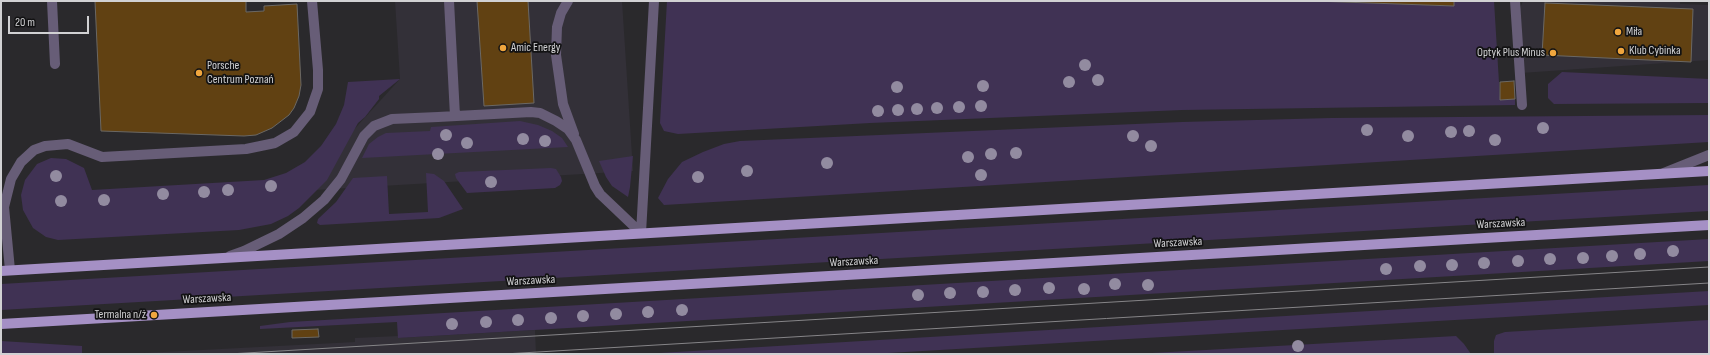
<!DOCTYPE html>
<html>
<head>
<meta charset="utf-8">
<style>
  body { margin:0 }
  #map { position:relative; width:1710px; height:355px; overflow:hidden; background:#2a292c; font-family:"Sofia Sans Condensed",sans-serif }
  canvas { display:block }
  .frame { position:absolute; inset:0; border:2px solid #d1d1d3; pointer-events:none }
  .scale { position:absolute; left:8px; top:16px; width:81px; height:18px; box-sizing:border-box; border:2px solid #d1d1d3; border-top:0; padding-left:5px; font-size:12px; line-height:14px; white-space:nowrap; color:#d1d1d3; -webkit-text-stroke:3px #121213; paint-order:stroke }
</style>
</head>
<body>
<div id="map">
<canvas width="1710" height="355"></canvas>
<div class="frame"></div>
<div class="scale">20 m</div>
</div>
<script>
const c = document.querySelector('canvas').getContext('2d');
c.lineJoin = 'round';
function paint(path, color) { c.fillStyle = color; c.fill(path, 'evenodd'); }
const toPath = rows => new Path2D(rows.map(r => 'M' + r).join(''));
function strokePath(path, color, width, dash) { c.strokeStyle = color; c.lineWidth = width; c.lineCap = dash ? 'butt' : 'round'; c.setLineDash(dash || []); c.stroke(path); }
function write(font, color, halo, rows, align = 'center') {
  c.font = font + ' "Sofia Sans Condensed",sans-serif'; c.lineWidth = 3.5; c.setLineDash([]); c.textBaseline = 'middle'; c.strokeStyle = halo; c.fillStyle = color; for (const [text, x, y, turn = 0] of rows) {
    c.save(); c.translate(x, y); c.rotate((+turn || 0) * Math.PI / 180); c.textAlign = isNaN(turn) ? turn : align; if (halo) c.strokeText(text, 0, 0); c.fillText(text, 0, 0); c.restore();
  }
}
paint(toPath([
  [395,1,622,1,633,171,298,191,400,79],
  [1523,1,1680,1,1680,4,1709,5,1709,60,1521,73,1518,13],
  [535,330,536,354,125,354,355,342,355,338,398,336,398,338]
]), '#333038');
paint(toPath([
  [667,1,1314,1,1454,6,1454,1,1494,1,1500,99,1515,99,1515,105,1182,110,870,123,678,134,664,131,660,123],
  [1562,72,1709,79,1709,103,1554,104,1548,98,1548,84],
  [400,79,379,96,379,99,365,117,358,123,327,180,299,208,288,216,271,224,239,230,58,240,46,237,33,228,23,210,21,195,25,180,37,164,51,158,66,159,84,168,92,190,264,180,286,173,305,162,321,146,336,124,344,105,348,82],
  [1709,115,1709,142,664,205,658,198,668,179,682,162,703,152,724,144,740,141,1182,122,1331,118],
  [520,121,538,125,552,131,562,138,568,147,362,158,369,144,378,137,386,133,430,131,431,127],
  [633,156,630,187,628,197,612,186,606,177,599,161],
  [551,168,556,169,561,177,562,181,560,185,555,188,467,193,456,178,455,174,459,172],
  [426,173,434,174,444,181,463,209,439,218,320,225,317,223,318,219,336,202,353,178,387,176,389,214,428,212],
  [1709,185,1709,211,1,310,1,284],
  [1709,239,1709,261,398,338,397,322,260,329,260,326,290,322],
  [1709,291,1709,305,1489,318,871,354,642,354],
  [1709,320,1709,354,1494,354,1494,341,1496,335,1505,332],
  [1456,336,1464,344,1471,354,1134,354],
  [1,341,82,346,82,354,1,354]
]), '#403254');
const building = toPath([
  [95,1,246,1,246,12,264,11,264,6,297,4,301,85,299,96,294,108,289,115,272,128,256,135,244,136,101,131,95,1],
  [477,1,528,1,534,103,484,106,477,1],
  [1314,1,1454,1,1454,6,1314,1],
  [1545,3,1693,9,1691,62,1542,55,1545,3],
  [1514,81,1515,99,1500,100,1500,82,1514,81],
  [318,329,319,337,292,338,292,330,318,329]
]);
paint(building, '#614112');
strokePath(building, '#6b6864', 1);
strokePath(toPath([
  [52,1,55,64],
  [449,1,455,116],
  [568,1,561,13,557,27,556,55,563,104,574,134],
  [1515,1,1522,105],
  [1664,173,1709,155],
  [2,201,4,207,10,270],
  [4,207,11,179,21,162,34,150,45,146,68,144,102,157,246,149,275,143,294,132,310,112,318,89,318,70,312,1],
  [641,233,654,1],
  [230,256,244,251,279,234,303,218,324,200,341,179,364,136,374,126,392,119,438,117,531,112,540,113,556,121,568,129,576,140,595,186,600,194,641,233]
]), '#675d77', 10);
strokePath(toPath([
  [1,271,1709,171],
  [1,324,1709,225]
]), '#a590c5', 10);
strokePath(toPath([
  [229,354,1709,267],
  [504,354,1709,283]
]), '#868588', 1);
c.fillStyle = '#928ba0';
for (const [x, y] of [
  [1085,65],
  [1098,80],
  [1069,82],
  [983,86],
  [897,87],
  [981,106],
  [959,107],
  [937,108],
  [917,109],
  [898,110],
  [878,111],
  [1543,128],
  [1367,130],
  [1469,131],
  [1451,132],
  [446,135],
  [1133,136],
  [1408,136],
  [523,139],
  [1495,140],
  [545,141],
  [467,143],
  [1151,146],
  [1016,153],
  [438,154],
  [991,154],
  [968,157],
  [827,163],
  [747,171],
  [981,175],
  [56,176],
  [698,177],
  [491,182],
  [271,186],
  [228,190],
  [204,192],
  [163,194],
  [104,200],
  [61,201],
  [1673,251],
  [1640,254],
  [1612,256],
  [1583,258],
  [1550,259],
  [1518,261],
  [1484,263],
  [1452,265],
  [1420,266],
  [1386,269],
  [1115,284],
  [1148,285],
  [1049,288],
  [1084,289],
  [1015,290],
  [983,292],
  [950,293],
  [918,295],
  [682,310],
  [648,312],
  [616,314],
  [583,316],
  [551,318],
  [518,320],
  [486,322],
  [452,324],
  [1298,346]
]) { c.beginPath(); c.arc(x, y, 6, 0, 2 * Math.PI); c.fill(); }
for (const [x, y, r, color] of [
  [1618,32,4,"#f0a63e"],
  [503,48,4,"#f0a63e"],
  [1621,51,4,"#f0a63e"],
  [1553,53,4,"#f0a63e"],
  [199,73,4,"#f0a63e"],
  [154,315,4,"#f0a63e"]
]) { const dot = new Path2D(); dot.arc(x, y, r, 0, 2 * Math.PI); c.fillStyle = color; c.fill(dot); strokePath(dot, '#121213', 1.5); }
write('12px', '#d1d1d3', '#121213', [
  ["Miła",1626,32],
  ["Amic Energy",511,48],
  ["Klub Cybinka",1629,51],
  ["Optyk Plus Minus",1545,53,"right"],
  ["Porsche",207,66],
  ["Centrum Poznań",207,80],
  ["Termalna n/ż",146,315,"right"]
], 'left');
write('12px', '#d1d1d3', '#121213', [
  ["Warszawska",1501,224,-3],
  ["Warszawska",1178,243,-3],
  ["Warszawska",854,262,-3],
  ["Warszawska",531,281,-3],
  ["Warszawska",207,299,-3]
]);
</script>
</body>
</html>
